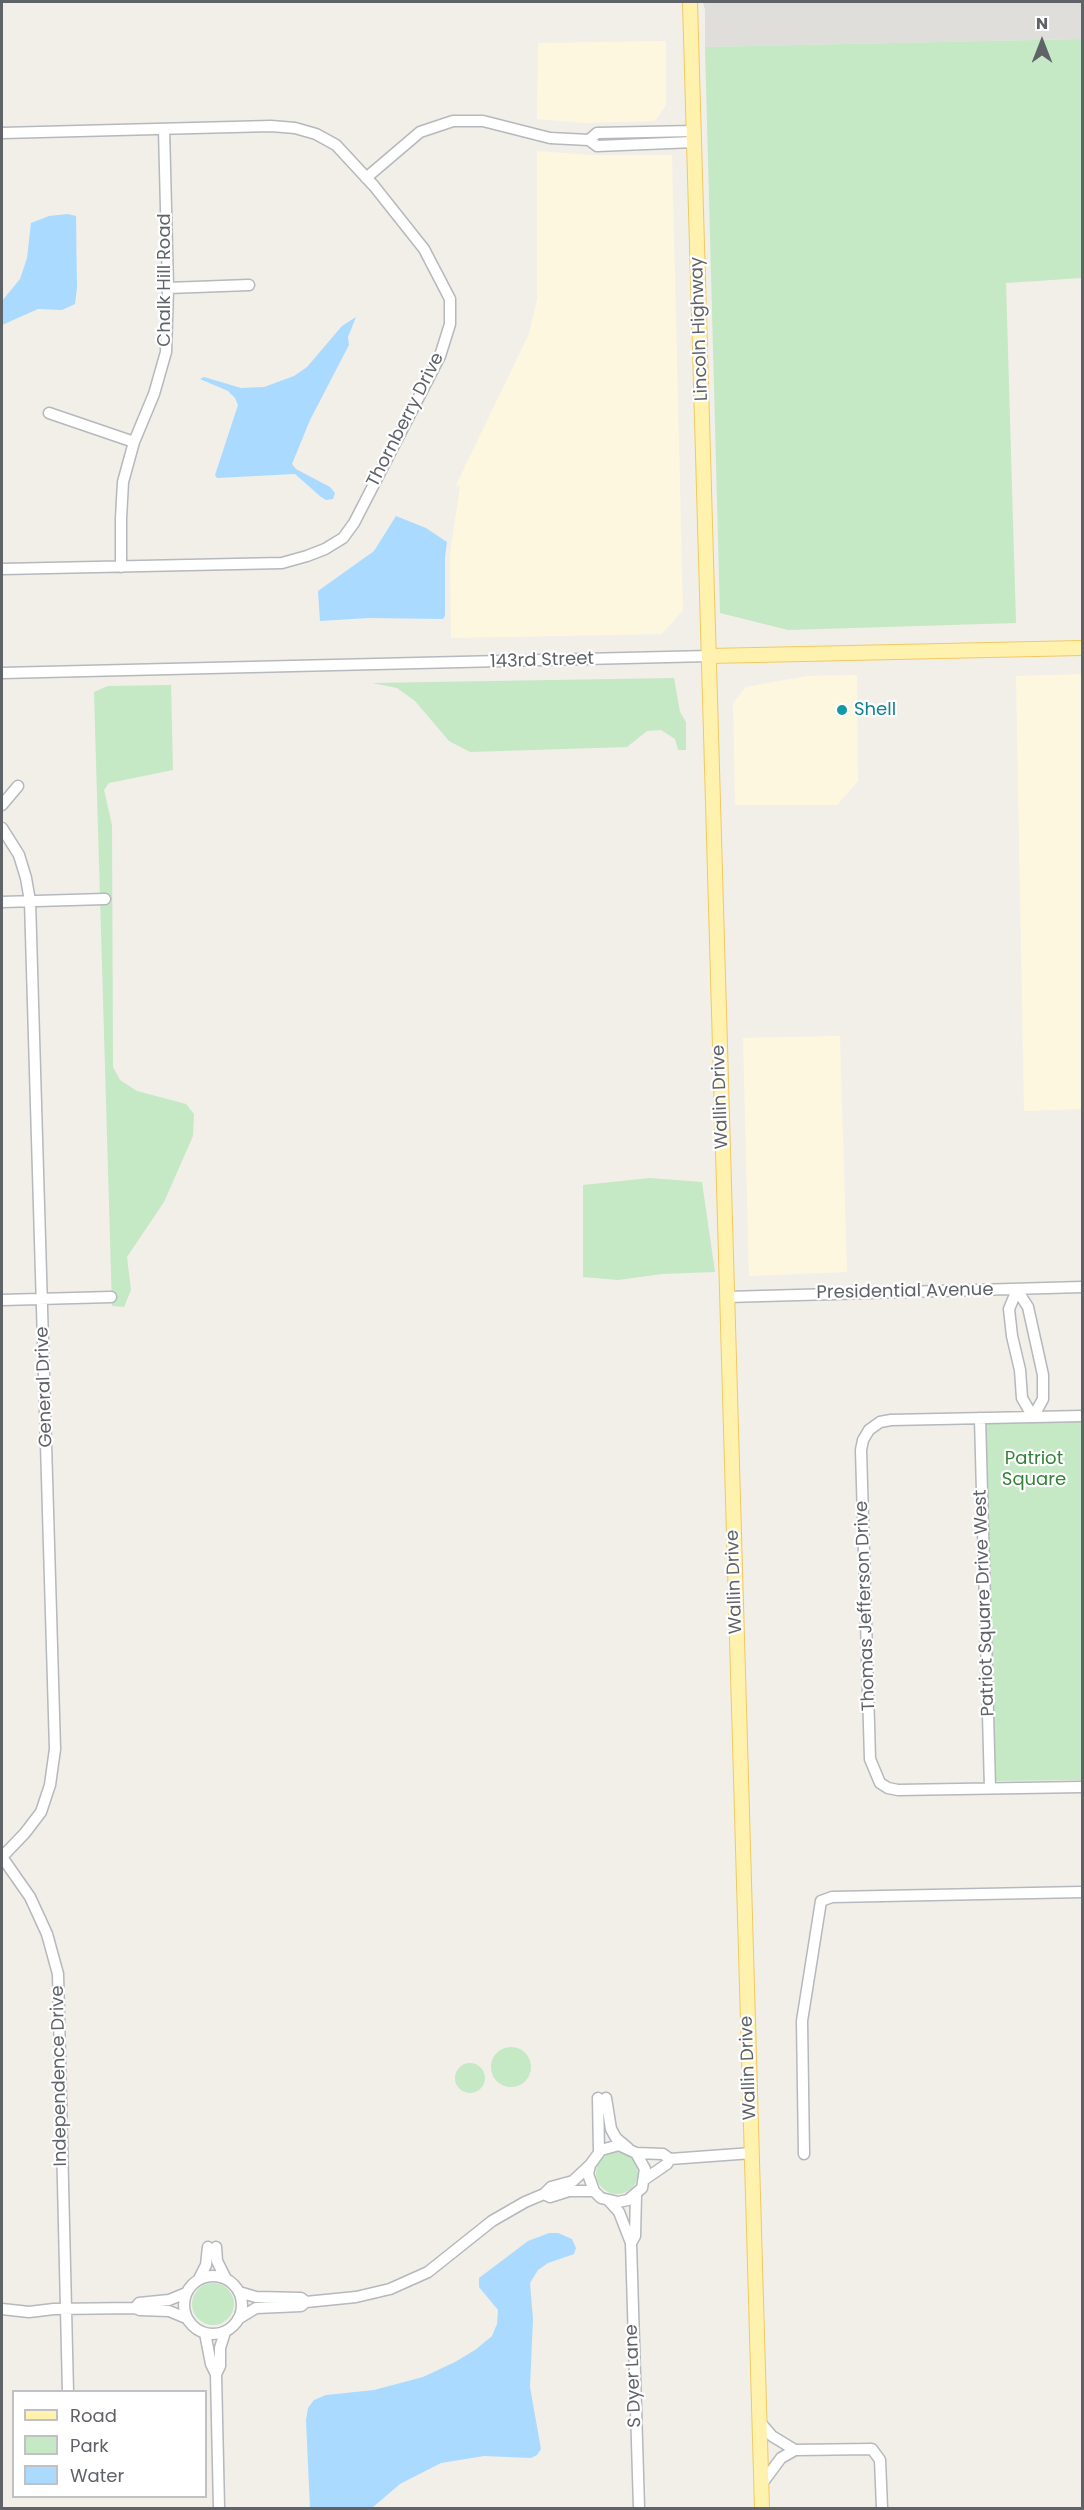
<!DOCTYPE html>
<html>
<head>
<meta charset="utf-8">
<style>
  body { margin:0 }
  #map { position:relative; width:1084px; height:2510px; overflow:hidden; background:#f1efe8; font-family:Poppins,sans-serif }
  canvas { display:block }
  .frame { position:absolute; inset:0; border:3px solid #5f6368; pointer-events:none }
  .legend { position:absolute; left:12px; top:2390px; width:195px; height:108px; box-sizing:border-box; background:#fff; border:2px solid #bfc1c3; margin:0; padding:8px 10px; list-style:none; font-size:18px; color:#5f6368 }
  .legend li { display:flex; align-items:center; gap:12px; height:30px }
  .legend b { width:30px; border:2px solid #bfc1c3 }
  .north { position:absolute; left:1012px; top:12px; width:60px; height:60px; -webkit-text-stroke:4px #fff; paint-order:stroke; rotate:0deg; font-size:16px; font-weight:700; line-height:24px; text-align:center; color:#5f6368 }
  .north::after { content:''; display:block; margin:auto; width:21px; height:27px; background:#5f6368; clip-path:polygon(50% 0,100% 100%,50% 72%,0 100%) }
</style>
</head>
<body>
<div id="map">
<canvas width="1084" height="2510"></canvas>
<div class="frame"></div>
<ul class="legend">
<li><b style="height:8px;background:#fff2af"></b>Road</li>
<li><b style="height:16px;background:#c5e8c5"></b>Park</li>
<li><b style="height:16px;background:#aadaff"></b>Water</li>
</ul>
<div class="north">N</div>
</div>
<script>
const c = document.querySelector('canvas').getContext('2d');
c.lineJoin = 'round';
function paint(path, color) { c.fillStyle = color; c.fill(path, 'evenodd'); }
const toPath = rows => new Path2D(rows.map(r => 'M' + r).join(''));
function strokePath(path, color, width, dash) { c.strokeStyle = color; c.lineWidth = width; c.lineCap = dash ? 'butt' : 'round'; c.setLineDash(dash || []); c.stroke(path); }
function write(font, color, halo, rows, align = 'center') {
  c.font = font + ' Poppins,sans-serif'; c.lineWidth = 4.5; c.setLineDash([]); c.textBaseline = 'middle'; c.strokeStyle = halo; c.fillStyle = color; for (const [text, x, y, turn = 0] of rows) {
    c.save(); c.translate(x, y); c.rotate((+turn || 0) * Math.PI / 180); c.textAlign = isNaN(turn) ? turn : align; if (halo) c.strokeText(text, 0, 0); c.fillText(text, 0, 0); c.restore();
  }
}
paint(toPath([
  [666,41,666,105,655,121,584,123,537,119,538,43],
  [537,151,590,155,672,155,683,610,662,634,451,638,450,554,460,487,456,485,529,334,537,299],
  [1082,674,1082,1109,1024,1111,1016,676],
  [857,675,858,781,837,805,735,805,733,703,746,687,807,676],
  [840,1036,847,1272,749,1276,743,1038]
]), '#fef7e0');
paint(toPath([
  [703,2,1082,2,1082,39,705,47,705,10]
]), '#e0deda');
paint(toPath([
  [1082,39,1082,278,1006,283,1016,623,788,630,720,613,705,47],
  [674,678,680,712,686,722,686,750,678,750,675,739,661,730,647,731,627,747,470,752,449,741,415,701,397,688,372,683],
  [171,685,173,770,109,783,104,790,112,825,113,1067,120,1080,137,1091,186,1104,194,1114,193,1136,164,1202,127,1257,131,1290,124,1307,112,1306,94,692,108,686],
  [650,1178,702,1182,715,1272,662,1274,618,1280,583,1277,583,1185],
  [1082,1419,1082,1780,995,1781,985,1422],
  '491 2067a20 20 0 1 1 40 0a20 20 0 1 1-40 0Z',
  '455 2078a15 15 0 1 1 30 0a15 15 0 1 1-30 0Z',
  '596 2173a21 21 0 1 1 42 0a21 21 0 1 1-42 0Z',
  '192 2304a21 21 0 1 1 42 0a21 21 0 1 1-42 0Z'
]), '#c5e8c5');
paint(toPath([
  [68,214,76,216,77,288,75,304,62,310,38,309,2,325,2,301,20,279,27,258,31,223,49,216],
  [356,317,348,337,349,345,310,420,292,464,296,469,330,487,335,493,333,499,326,500,321,497,295,474,217,478,215,475,238,405,235,398,228,391,200,379,204,377,241,388,264,387,294,376,307,367,342,326],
  [396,516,426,528,447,542,445,557,445,616,443,619,369,618,320,621,318,591,374,551],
  [549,2233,558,2233,572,2239,576,2248,574,2254,548,2263,538,2270,530,2283,533,2319,530,2387,541,2449,537,2455,531,2458,484,2456,441,2463,400,2484,372,2508,310,2508,306,2420,308,2408,314,2400,326,2395,374,2390,423,2377,455,2362,475,2350,492,2336,497,2324,498,2310,479,2287,479,2278,528,2241]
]), '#aadaff');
const minor = toPath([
  [2,133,271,126,295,128,316,134,336,145,374,186,424,249,450,299,450,324,440,356,354,523,343,538,325,549,307,556,282,563,2,569],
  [589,140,597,133,694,131],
  [366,178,420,132,453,121,483,121,550,138,589,140,597,146,694,142],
  [168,288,249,285],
  [49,413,134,442],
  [121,567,121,518,123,482,134,442,154,394,166,352,168,288,164,129],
  [2,673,709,656],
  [2,805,18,786],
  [2,828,19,855,26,878,30,901,55,1749,50,1785,41,1812,25,1833,2,1857],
  [2,902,105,899],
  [1017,1290,1028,1307,1043,1375,1043,1399,1033,1417],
  [1017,1290,1009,1309,1012,1336,1020,1370,1022,1398,1033,1417],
  [727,1297,1082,1287],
  [2,1300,111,1297],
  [1082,1416,891,1420,880,1422,869,1430,863,1440,861,1450,870,1759,880,1783,888,1788,898,1790,1082,1787],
  [980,1418,990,1788],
  [2,1857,30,1897,47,1934,58,1974,68,2392],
  [598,2098,599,2152],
  [606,2098,611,2129,616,2138,628,2148],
  [636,2153,645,2169,642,2188,628,2200,618,2202,601,2198,594,2191,588,2174,590,2165,601,2150,619,2145,636,2153,663,2154,670,2159],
  [804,2154,802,2021,821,1901,832,1897,1082,1892],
  [670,2159,752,2153],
  [645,2179,667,2164,670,2159],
  [544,2194,550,2197,569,2191,594,2191],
  [609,2201,619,2212,631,2243,639,2508],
  [631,2243,635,2236,636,2195],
  [216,2247,217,2261,226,2279],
  '184 2305a29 29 0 1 1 58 0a29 29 0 1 1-58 0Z',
  [199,2279,206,2265,208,2247],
  [239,2292,256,2297,301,2298,306,2302],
  [135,2308,139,2303,169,2300,186,2293],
  [2,2309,29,2312,54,2309,135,2308,140,2310,169,2311,186,2318],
  [238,2319,256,2308,301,2306,306,2302,356,2297,390,2289,428,2272,492,2221,525,2202,544,2194,551,2187,573,2181,590,2165],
  [205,2333,211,2364,216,2374,219,2508],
  [216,2374,220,2366,220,2348,225,2332],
  [759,2421,772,2436,795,2450],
  [761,2485,781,2458,795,2450,872,2449,880,2460,882,2508]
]);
const major = toPath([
  [690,2,762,2508],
  [709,656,1082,648]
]);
strokePath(minor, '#b5b8bc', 13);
strokePath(major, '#f2c960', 16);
strokePath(minor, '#fff', 10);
strokePath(major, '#fff2af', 14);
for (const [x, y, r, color] of [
  [842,710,6,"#0f9aa8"]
]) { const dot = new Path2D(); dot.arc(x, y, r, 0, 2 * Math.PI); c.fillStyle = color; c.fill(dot); strokePath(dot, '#fff', 2); }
write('18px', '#5f6368', '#fff', [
  ["Chalk Hill Road",165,280,-90],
  ["Lincoln Highway",700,329,-92],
  ["Thornberry Drive",406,420,-63],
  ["143rd Street",542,661,-2],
  ["Wallin Drive",721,1097,-92],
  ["Presidential Avenue",905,1292,-1],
  ["General Drive",45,1387,-92],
  ["Wallin Drive",735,1582,-92],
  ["Patriot Square Drive West",985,1603,-92],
  ["Thomas Jefferson Drive",866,1606,-92],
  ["Wallin Drive",749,2068,-92],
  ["Independence Drive",60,2076,-91],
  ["S Dyer Lane",634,2376,-92]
]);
write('18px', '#0d838f', '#fff', [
  ["Shell",854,710]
], 'left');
write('18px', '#348238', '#fff', [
  ["Patriot",1034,1459],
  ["Square",1034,1480]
]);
</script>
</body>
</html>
